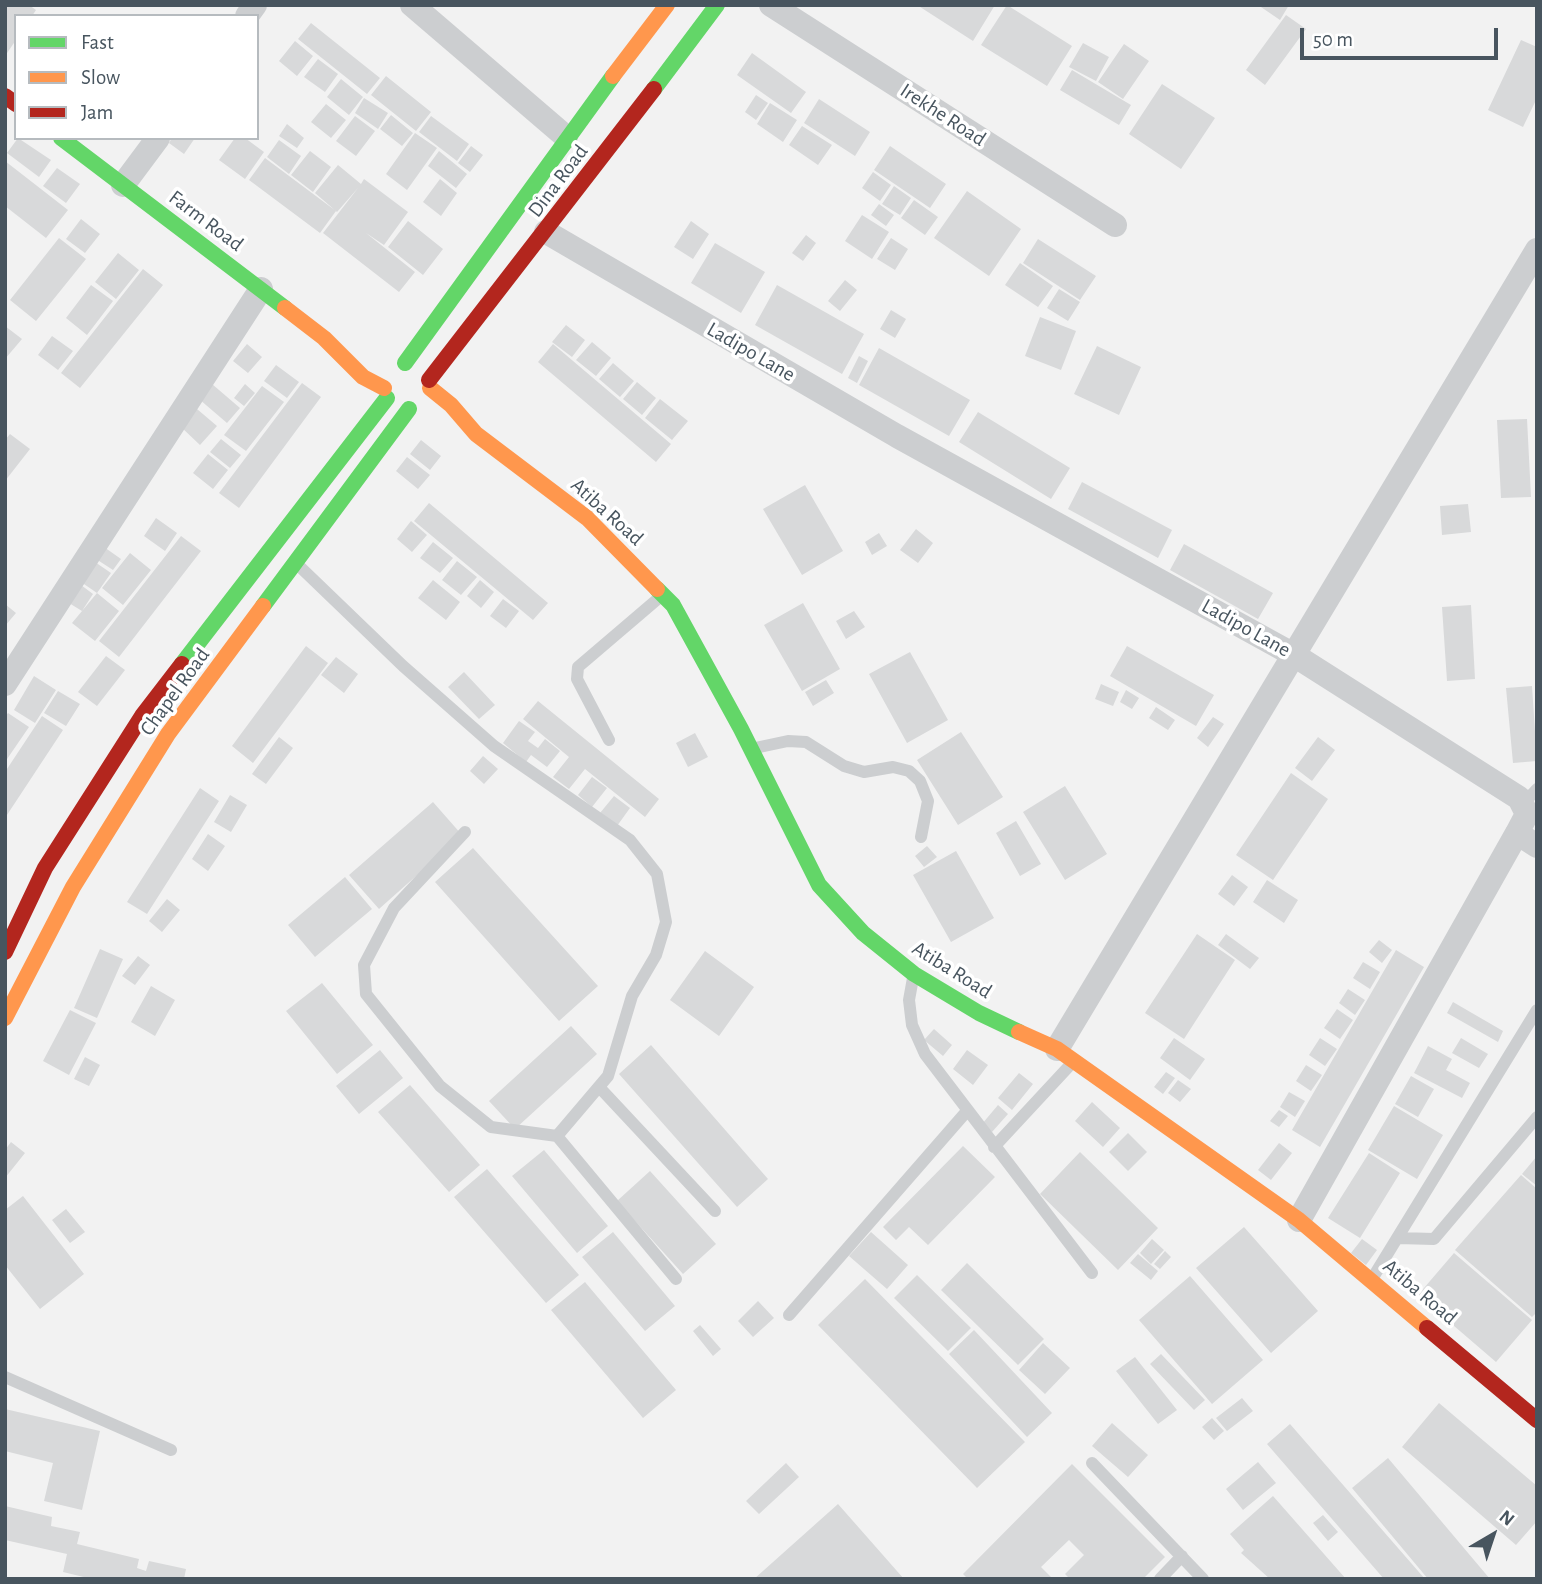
<!DOCTYPE html>
<html>
<head>
<meta charset="utf-8">
<style>
  body { margin:0 }
  #map { position:relative; width:1542px; height:1584px; overflow:hidden; background:#f2f2f2; font-family:"Alegreya Sans",sans-serif }
  canvas { display:block }
  .frame { position:absolute; inset:0; border:7px solid #48555f; pointer-events:none }
  .legend { position:absolute; left:14px; top:14px; width:245px; height:126px; box-sizing:border-box; background:#fff; border:2px solid #b6bbbf; margin:0; padding:9px 12px; list-style:none; font-size:21px; color:#48555f }
  .legend li { display:flex; align-items:center; gap:14px; height:35px }
  .legend b { width:35px; border:2px solid #b6bbbf }
  .north { position:absolute; left:1458px; top:1500px; width:70px; height:70px; -webkit-text-stroke:5px #fff; paint-order:stroke; rotate:39deg; font-size:19px; font-weight:700; line-height:28px; text-align:center; color:#48555f }
  .north::after { content:''; display:block; margin:auto; width:24px; height:32px; background:#48555f; clip-path:polygon(50% 0,100% 100%,50% 72%,0 100%) }
  .scale { position:absolute; left:1300px; top:28px; width:198px; height:32px; box-sizing:border-box; border:4px solid #48555f; border-top:0; padding-left:9px; font-size:21px; line-height:24px; white-space:nowrap; color:#48555f; -webkit-text-stroke:5px #fff; paint-order:stroke }
</style>
</head>
<body>
<div id="map">
<canvas width="1542" height="1584"></canvas>
<div class="frame"></div>
<ul class="legend">
<li><b style="height:9px;background:#63d668"></b>Fast</li>
<li><b style="height:9px;background:#ff974d"></b>Slow</li>
<li><b style="height:9px;background:#b3261e"></b>Jam</li>
</ul>
<div class="north">N</div>
<div class="scale">50 m</div>
</div>
<script>
const c = document.querySelector('canvas').getContext('2d');
c.lineJoin = 'round';
function paint(path, color) { c.fillStyle = color; c.fill(path, 'evenodd'); }
const toPath = rows => new Path2D(rows.map(r => 'M' + r).join(''));
function strokePath(path, color, width, dash) { c.strokeStyle = color; c.lineWidth = width; c.lineCap = dash ? 'butt' : 'round'; c.setLineDash(dash || []); c.stroke(path); }
function write(font, color, halo, rows, align = 'center') {
  c.font = font + ' "Alegreya Sans",sans-serif'; c.lineWidth = 7; c.setLineDash([]); c.textBaseline = 'middle'; c.strokeStyle = halo; c.fillStyle = color; for (const [text, x, y, turn = 0] of rows) {
    c.save(); c.translate(x, y); c.rotate((+turn || 0) * Math.PI / 180); c.textAlign = isNaN(turn) ? turn : align; if (halo) c.strokeText(text, 0, 0); c.fillText(text, 0, 0); c.restore();
  }
}
paint(toPath([
  [6,5,29,5,36,10,32,16,16,16,16,40,5,56],
  [917,5,995,5,973,41],
  [1007,5,1072,46,1047,86,981,45],
  [1258,5,1289,5,1280,20],
  [1286,15,1306,29,1265,85,1246,70],
  [311,23,380,78,367,94,298,39],
  [1521,40,1537,47,1537,98,1523,127,1488,110],
  [295,41,313,56,297,76,279,61],
  [1083,43,1109,57,1096,81,1069,67],
  [1124,44,1149,61,1123,99,1098,82],
  [752,53,806,92,791,113,737,75],
  [318,59,338,74,325,92,304,77],
  [1072,70,1131,105,1119,125,1060,90],
  [386,76,431,112,416,131,371,95],
  [341,79,363,97,349,115,327,97],
  [1162,84,1215,118,1181,169,1129,134],
  [756,95,768,103,756,120,745,112],
  [364,98,388,113,378,129,355,113],
  [819,99,870,132,855,156,804,123],
  [770,103,797,120,783,142,757,124],
  [326,104,346,120,331,138,311,122],
  [391,115,413,133,402,146,380,129],
  [355,116,375,131,356,156,336,141],
  [431,116,469,144,457,161,419,132],
  [287,124,304,138,297,148,279,136],
  [802,126,832,145,818,165,789,145],
  [415,133,437,148,407,190,386,174],
  [18,138,51,160,39,177,7,153],
  [172,138,195,138,184,154,169,143],
  [235,138,245,138,264,152,245,179,219,160],
  [279,140,301,156,289,174,267,157],
  [471,146,483,155,470,172,458,163],
  [890,146,946,184,930,208,874,170],
  [310,151,331,167,313,192,291,175],
  [439,151,467,174,456,188,428,166],
  [265,158,336,211,320,233,249,180],
  [5,161,68,210,46,238,5,206],
  [338,165,361,184,364,179,408,212,384,245,366,233,415,272,399,292,323,233,358,188,337,212,315,193],
  [57,168,80,184,66,203,43,186],
  [873,172,891,185,880,201,862,188],
  [440,179,457,193,441,216,423,202],
  [894,186,911,198,900,215,882,204],
  [967,191,1021,229,989,276,934,238],
  [914,200,938,217,925,235,901,218],
  [879,204,894,215,886,226,871,215],
  [862,215,889,232,872,259,845,241],
  [81,219,100,234,85,253,66,239],
  [408,221,443,249,423,275,388,247],
  [691,221,709,234,693,259,674,247],
  [806,235,816,243,803,261,792,253],
  [59,238,86,259,36,321,10,300],
  [891,238,908,249,895,270,877,259],
  [1038,239,1096,276,1080,300,1023,263],
  [715,243,765,272,741,313,691,283],
  [118,253,139,270,116,299,95,282],
  [1020,263,1053,286,1038,307,1005,285],
  [143,269,163,285,80,388,61,373],
  [845,280,857,290,840,311,828,301],
  [91,285,113,301,87,335,66,318],
  [777,285,864,334,842,374,755,325],
  [1059,289,1080,302,1068,321,1047,308],
  [891,310,906,319,895,338,880,329],
  [1040,317,1076,331,1061,370,1025,356],
  [566,325,585,340,572,357,552,342],
  [5,326,22,339,5,359],
  [52,336,73,351,58,370,38,355],
  [592,342,611,358,596,376,576,360],
  [247,344,262,357,248,373,233,361],
  [553,344,671,444,656,462,538,362],
  [1097,346,1141,367,1119,415,1074,394],
  [879,348,970,400,949,436,859,385],
  [859,356,868,361,857,383,848,378],
  [613,363,634,381,620,397,599,379],
  [276,365,299,382,287,398,264,381],
  [637,382,656,398,642,415,623,399],
  [302,383,321,397,239,508,219,493],
  [212,384,240,408,227,423,199,399],
  [245,384,255,393,244,406,234,398],
  [262,386,284,402,246,451,224,435],
  [660,399,688,421,672,440,645,418],
  [197,409,217,426,200,445,181,427],
  [978,412,1070,468,1051,499,959,442],
  [1527,419,1531,497,1501,498,1497,420],
  [10,434,30,449,5,481,5,440],
  [221,439,241,455,230,468,210,452],
  [421,440,441,456,430,470,410,454],
  [208,454,228,470,213,489,193,473],
  [407,457,430,475,418,489,396,471],
  [1082,482,1172,530,1158,558,1068,509],
  [805,485,843,551,802,575,763,509],
  [429,503,548,603,533,620,414,521],
  [1468,504,1471,532,1442,535,1440,506],
  [156,518,177,533,165,551,144,536],
  [411,521,427,535,412,552,397,539],
  [916,529,933,543,918,563,900,550],
  [879,533,887,546,872,555,865,542],
  [181,536,201,551,119,657,99,641],
  [433,542,453,558,440,573,420,558],
  [1184,544,1273,593,1258,619,1170,570],
  [104,547,121,559,113,570,96,559],
  [130,553,151,570,123,605,102,588],
  [457,561,477,577,461,595,442,580],
  [95,562,111,573,97,593,81,582],
  [433,580,460,602,446,620,418,598],
  [480,580,494,592,481,608,467,596],
  [81,585,93,594,82,611,69,603],
  [97,593,119,611,95,641,72,623],
  [503,599,519,611,506,628,490,616],
  [803,603,840,669,802,691,764,625],
  [5,604,16,613,5,626],
  [1471,605,1475,679,1447,681,1442,607],
  [854,611,865,627,846,639,836,621],
  [306,646,328,663,253,763,232,746],
  [1127,646,1214,695,1196,726,1110,676],
  [910,652,948,720,907,743,869,674],
  [106,656,125,670,97,706,78,692],
  [336,657,358,674,344,693,321,675],
  [464,672,495,705,479,719,448,687],
  [34,676,56,690,35,723,14,710],
  [826,680,834,693,813,706,805,692],
  [1101,684,1119,692,1113,706,1095,699],
  [1532,686,1537,761,1513,763,1506,688],
  [1126,690,1139,698,1132,709,1120,702],
  [58,691,80,704,66,726,44,713],
  [538,701,659,799,645,817,585,769,569,789,553,777,569,757,523,719],
  [1156,707,1175,720,1168,730,1149,718],
  [8,713,29,727,5,762,5,717],
  [42,716,63,730,5,818,5,772],
  [1213,717,1224,724,1208,747,1197,738],
  [519,721,535,732,528,741,538,748,545,739,560,751,547,767,531,755,526,762,503,743],
  [961,732,1003,797,958,825,917,760],
  [695,733,708,757,688,767,676,743],
  [279,737,293,748,266,784,252,774],
  [1318,737,1335,750,1312,781,1295,768],
  [483,756,498,769,484,784,470,771],
  [1291,773,1328,799,1273,880,1236,855],
  [592,777,607,788,592,807,578,795],
  [1065,786,1107,854,1065,880,1023,812],
  [200,788,219,801,147,914,127,902],
  [230,795,247,805,231,832,214,822],
  [614,796,630,808,617,826,600,813],
  [433,802,462,835,379,909,349,875],
  [1016,821,1041,864,1020,876,996,833],
  [208,834,225,846,208,871,192,859],
  [927,846,937,857,924,867,915,856],
  [473,848,598,986,559,1021,435,882],
  [956,851,994,918,951,942,913,875],
  [1232,875,1248,887,1234,906,1218,894],
  [345,877,372,909,315,957,288,925],
  [1267,880,1298,900,1284,923,1253,902],
  [167,899,180,910,162,932,149,921],
  [1197,934,1235,960,1184,1039,1145,1013],
  [1226,934,1259,958,1250,969,1218,945],
  [1379,940,1392,950,1382,963,1369,952],
  [100,949,123,959,97,1018,74,1008],
  [1396,950,1424,967,1320,1147,1292,1130],
  [705,951,754,987,719,1036,670,1000],
  [138,956,150,965,135,985,122,976],
  [1363,962,1380,972,1370,989,1353,978],
  [322,983,373,1045,337,1074,286,1011],
  [151,986,175,1000,155,1036,131,1022],
  [1348,989,1365,1000,1355,1015,1339,1003],
  [1453,1002,1503,1031,1498,1042,1447,1013],
  [1337,1009,1353,1020,1340,1039,1324,1028],
  [70,1010,96,1023,69,1075,43,1061],
  [571,1026,597,1054,515,1129,489,1101],
  [934,1029,952,1045,943,1056,924,1040],
  [1174,1038,1205,1059,1190,1080,1160,1058],
  [1320,1038,1337,1049,1325,1066,1309,1055],
  [1461,1038,1488,1054,1479,1068,1452,1053],
  [651,1045,768,1179,737,1207,619,1074],
  [1428,1046,1452,1059,1446,1070,1470,1083,1462,1098,1414,1073],
  [380,1050,403,1078,359,1114,336,1086],
  [967,1050,988,1065,973,1085,953,1069],
  [85,1057,100,1065,89,1086,74,1079],
  [1306,1065,1322,1075,1311,1091,1296,1081],
  [1166,1072,1175,1078,1163,1094,1154,1087],
  [1019,1073,1033,1084,1012,1110,998,1098],
  [1411,1076,1434,1089,1418,1117,1395,1104],
  [1178,1080,1191,1089,1180,1102,1168,1093],
  [410,1085,480,1165,449,1192,378,1112],
  [1289,1092,1305,1101,1295,1117,1280,1107],
  [1092,1102,1120,1128,1103,1147,1075,1121],
  [998,1105,1008,1114,992,1132,982,1124],
  [1394,1106,1443,1135,1417,1179,1368,1150],
  [1279,1110,1288,1116,1279,1127,1270,1121],
  [1128,1133,1147,1152,1128,1171,1109,1152],
  [11,1142,25,1153,5,1178,5,1150],
  [1279,1143,1292,1153,1271,1180,1258,1170],
  [963,1146,995,1177,928,1245,909,1227,896,1240,883,1227],
  [544,1150,608,1226,577,1253,512,1176],
  [1080,1152,1158,1228,1118,1270,1040,1194],
  [1369,1153,1400,1173,1360,1238,1328,1218],
  [1537,1156,1537,1186,1522,1174],
  [487,1169,579,1275,546,1303,454,1197],
  [650,1171,716,1244,683,1274,617,1201],
  [1521,1175,1537,1189,1537,1312,1532,1317,1455,1250],
  [23,1196,84,1274,40,1309,5,1265,5,1210],
  [66,1209,85,1232,70,1243,52,1220],
  [1244,1227,1318,1311,1271,1353,1196,1268],
  [613,1232,675,1306,645,1331,582,1257],
  [871,1232,908,1265,887,1289,849,1256],
  [1152,1239,1164,1250,1151,1264,1140,1253],
  [1362,1239,1377,1250,1366,1265,1351,1253],
  [1165,1251,1171,1257,1160,1269,1154,1264],
  [1454,1253,1532,1320,1496,1362,1418,1295],
  [1138,1254,1158,1271,1151,1280,1130,1263],
  [967,1263,1044,1339,1018,1365,941,1290],
  [917,1275,971,1328,948,1351,894,1298],
  [1190,1276,1263,1360,1212,1404,1139,1320],
  [865,1279,1025,1442,977,1488,818,1325],
  [585,1282,676,1390,643,1418,551,1310],
  [758,1301,774,1318,753,1337,738,1321],
  [700,1325,721,1349,713,1356,693,1331],
  [974,1330,1052,1413,1027,1437,949,1354],
  [1043,1343,1070,1368,1045,1394,1019,1370],
  [1161,1354,1205,1400,1194,1410,1150,1364],
  [1135,1357,1177,1410,1158,1424,1116,1371],
  [1242,1398,1253,1411,1227,1431,1216,1418],
  [1439,1403,1537,1486,1537,1521,1516,1545,1402,1447],
  [5,1409,100,1431,82,1510,44,1501,53,1463,5,1451],
  [1212,1418,1224,1431,1214,1440,1202,1427],
  [1112,1423,1148,1455,1128,1477,1092,1446],
  [1290,1424,1425,1579,1384,1579,1267,1444],
  [1388,1458,1490,1579,1428,1579,1352,1488],
  [1258,1462,1276,1483,1243,1510,1226,1489],
  [786,1463,799,1477,759,1514,746,1501],
  [1072,1464,1165,1557,1143,1579,1070,1579,1065,1574,1084,1555,1069,1540,1041,1567,1053,1579,968,1579,963,1574],
  [1273,1496,1346,1579,1270,1579,1241,1553,1244,1550,1230,1534],
  [838,1504,904,1579,754,1579],
  [5,1506,52,1517,51,1526,80,1532,77,1544,139,1559,137,1568,146,1571,149,1561,186,1569,184,1579,92,1579,63,1572,67,1554,5,1540],
  [1323,1515,1338,1532,1328,1541,1313,1523]
]), '#d8d9da');
strokePath(toPath([
  [297,564,403,666,494,746,630,840,657,874,666,922,656,955,632,996,608,1076,557,1136,676,1279],
  [609,740,577,679,578,667,660,597],
  [755,748,788,741,806,742,844,766,864,772,893,767,909,771,920,781,928,801,921,837],
  [1522,805,1537,789],
  [465,832,394,908,364,965,366,994,440,1086,491,1127,557,1136],
  [913,978,909,1000,912,1025,925,1054,1092,1273],
  [600,1088,715,1211],
  [994,1147,1072,1063],
  [1398,1238,1434,1239,1537,1117],
  [1372,1279,1537,1010],
  [789,1315,967,1111],
  [5,1377,171,1450],
  [1092,1463,1203,1579],
  [1160,1579,1182,1556]
]), '#ccced0', 12);
strokePath(toPath([
  [412,5,566,137],
  [771,5,1115,225],
  [247,16,255,5],
  [123,185,158,138],
  [546,232,897,436,1294,655,1519,798,1527,814,1517,833,1299,1220],
  [5,684,261,289],
  [1517,833,1537,846],
  [1057,1049,1537,250]
]), '#ccced0', 24);
strokePath(toPath([
  [654,89,717,5],
  [61,138,285,308],
  [405,363,613,76],
  [657,589,673,605,741,729,819,885,863,933,914,974,979,1013,1019,1032],
  [263,606,409,409],
  [182,664,387,398]
]), '#63d668', 16);
strokePath(toPath([
  [613,76,667,5],
  [285,308,324,338,363,377,384,388],
  [430,388,451,405,476,434,587,518,657,589],
  [5,1018,73,887,168,734,263,606],
  [1019,1032,1057,1049,1299,1220,1427,1328]
]), '#ff974d', 16);
strokePath(toPath([
  [5,96,16,104],
  [429,380,654,89],
  [5,952,45,868,142,716,182,664],
  [1427,1328,1537,1420]
]), '#b3261e', 16);
write('21px', '#48555f', '#fff', [
  ["Irekhe Road",943,115,33],
  ["Dina Road",558,181,-53],
  ["Farm Road",206,221,37],
  ["Ladipo Lane",751,352,30],
  ["Atiba Road",607,512,42],
  ["Ladipo Lane",1246,628,29],
  ["Chapel Road",175,692,-54],
  ["Atiba Road",952,970,32],
  ["Atiba Road",1420,1292,40]
]);
</script>
</body>
</html>
